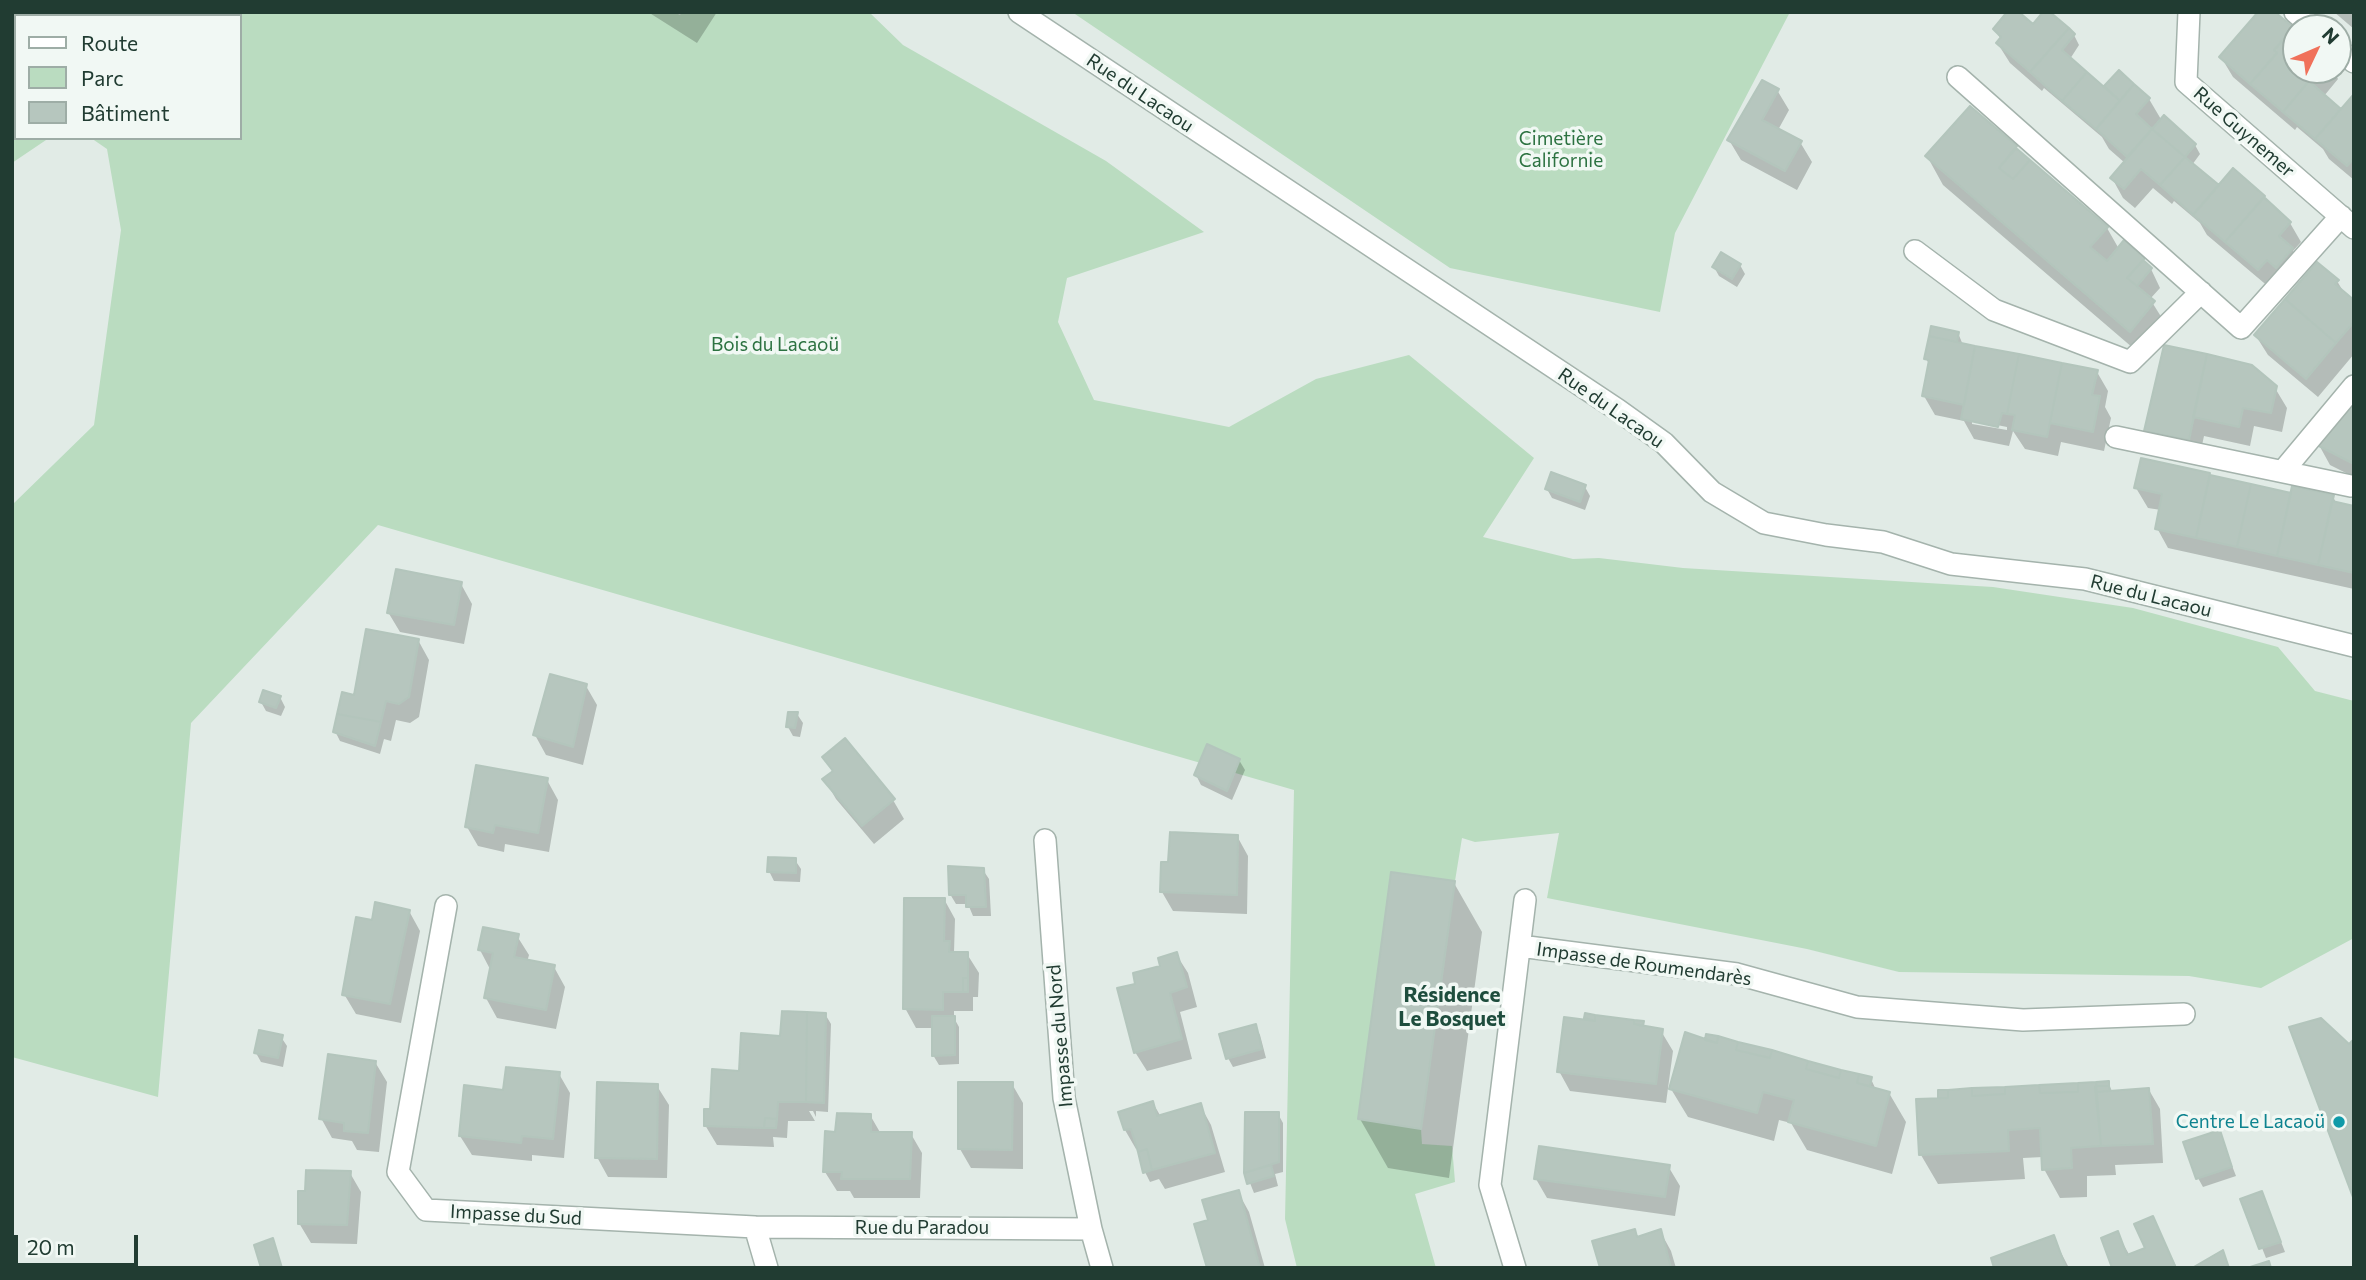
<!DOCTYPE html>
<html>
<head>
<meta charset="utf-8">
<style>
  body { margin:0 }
  #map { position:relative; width:2366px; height:1280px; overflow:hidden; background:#e1ebe6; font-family:Commissioner,sans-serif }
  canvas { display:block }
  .frame { position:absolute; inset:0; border:14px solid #213c32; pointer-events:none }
  .legend { position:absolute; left:14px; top:14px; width:228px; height:126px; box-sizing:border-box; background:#f1f8f4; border:2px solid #9eada6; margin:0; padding:9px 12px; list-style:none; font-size:21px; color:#213c32 }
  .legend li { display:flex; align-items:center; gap:14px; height:35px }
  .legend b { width:35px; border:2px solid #9eada6 }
  .north { position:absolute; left:2282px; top:14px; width:70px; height:70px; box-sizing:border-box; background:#f1f8f4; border:2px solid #9eada6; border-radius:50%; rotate:46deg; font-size:19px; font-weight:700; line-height:28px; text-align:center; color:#213c32 }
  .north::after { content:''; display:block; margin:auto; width:24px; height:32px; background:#f0715a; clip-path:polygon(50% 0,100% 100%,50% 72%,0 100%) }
  .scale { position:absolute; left:14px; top:1235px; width:124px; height:32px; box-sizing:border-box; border:4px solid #213c32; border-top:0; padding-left:9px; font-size:21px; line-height:24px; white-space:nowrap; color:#213c32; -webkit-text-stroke:5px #f1f8f4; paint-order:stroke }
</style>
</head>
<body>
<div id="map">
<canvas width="2366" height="1280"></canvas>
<div class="frame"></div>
<ul class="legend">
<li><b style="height:9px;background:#fff"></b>Route</li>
<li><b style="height:19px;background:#badcc0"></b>Parc</li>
<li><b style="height:19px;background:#b6c6be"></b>Bâtiment</li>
</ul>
<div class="north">N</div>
<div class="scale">20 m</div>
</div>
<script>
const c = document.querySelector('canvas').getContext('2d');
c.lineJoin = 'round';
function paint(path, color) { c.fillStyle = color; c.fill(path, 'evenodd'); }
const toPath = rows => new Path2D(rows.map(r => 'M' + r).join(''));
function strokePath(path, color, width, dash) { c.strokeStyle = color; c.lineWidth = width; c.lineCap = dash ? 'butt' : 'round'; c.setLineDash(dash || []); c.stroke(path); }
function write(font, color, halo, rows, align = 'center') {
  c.font = font + ' Commissioner,sans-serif'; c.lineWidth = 7; c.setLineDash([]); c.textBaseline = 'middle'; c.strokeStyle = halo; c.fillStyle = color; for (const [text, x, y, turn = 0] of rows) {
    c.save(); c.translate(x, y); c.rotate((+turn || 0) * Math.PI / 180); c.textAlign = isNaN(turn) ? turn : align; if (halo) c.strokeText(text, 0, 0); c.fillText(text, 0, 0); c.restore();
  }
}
paint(toPath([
  [12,12,674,12,680,15,682,12,869,12,903,45,1106,161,1204,232,1067,278,1058,322,1094,400,1229,427,1316,379,1409,355,1534,458,1483,537,1573,559,1599,558,1683,568,1993,587,2133,608,2278,647,2315,691,2354,701,2354,938,2261,988,2189,976,1899,972,1807,949,1547,898,1559,833,1475,842,1462,838,1455,881,1391,872,1358,1119,1421,1129,1422,1144,1452,1146,1455,1182,1415,1194,1436,1268,1297,1268,1285,1219,1294,790,378,525,191,723,158,1097,12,1057,12,505,94,425,121,230,107,149,91,138,240,138,240,16,16,16,16,138,49,138,12,163],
  [1072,12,1790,12,1675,233,1660,312,1450,268]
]), '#badcc0');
paint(toPath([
  [648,12,717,12,697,43],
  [2334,12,2354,12,2354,29],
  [2033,27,2074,35,2079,45,2070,59,2104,89,2119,72,2149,99,2162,121,2195,145,2200,154,2192,165,2219,188,2290,223,2301,242,2293,251,2303,268,2270,288,2207,235,2200,223,2174,201,2172,204,2153,188,2135,208,2123,198,2112,178,2125,163,2109,149,2102,137,2044,88,2042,91,2010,63,1998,44,2001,40,1995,29],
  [2296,33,2296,70,2333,70,2338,79,2324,96,2341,111,2354,96,2354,180,2329,159,2323,149,2297,127,2295,130,2233,77,2221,57],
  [1777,90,1789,110,1778,130,1800,142,1812,162,1797,190,1741,160,1729,140],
  [1970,108,2107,228,2119,249,2143,259,2151,269,2160,288,2150,299,2170,331,2147,360,1943,185,1927,156],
  [1740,265,1745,274,1737,287,1719,276,1714,267],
  [2337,281,2346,296,2354,303,2354,354,2318,397,2268,355,2256,336],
  [1932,328,1958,333,1963,345,2097,372,2108,391,2105,407,2111,418,2104,451,2061,442,2058,456,2025,449,2013,431,2009,446,1974,439,1964,421,1935,415,1924,396,1930,365,1926,359],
  [1972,420,2007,427,2007,430,1972,424],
  [2275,388,2287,408,2282,432,2254,426,2250,446,2204,436,2199,459,2157,450,2146,431],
  [2354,404,2354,477,2330,465,2319,445],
  [2142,460,2292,495,2333,497,2337,504,2354,508,2354,589,2168,548,2157,528,2161,510,2148,508,2136,488],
  [1585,487,1590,496,1585,510,1552,498,1547,489],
  [461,584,472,604,464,644,400,632,388,612],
  [418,640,429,660,419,717,410,723,396,720,391,741,384,739,380,754,340,741,335,731],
  [586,686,597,705,583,765,546,755,535,735],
  [280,697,285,707,281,716,266,711,261,702],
  [797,714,803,723,800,737,793,736,788,727],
  [824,757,893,800,904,819,874,844,836,799,825,780,833,773],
  [1239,760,1245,770,1232,800,1201,785,1196,775],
  [547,780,558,800,549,852,505,844,504,852,478,846,467,827],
  [1237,836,1248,856,1247,914,1173,911,1162,892],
  [795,860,801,869,800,882,774,881,769,871],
  [983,870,989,879,991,916,973,916,968,904,956,904,950,894],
  [1454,883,1482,932,1449,1178,1388,1168,1360,1119],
  [944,899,955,919,954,952,956,954,967,954,979,973,978,997,973,997,973,1011,954,1011,954,1018,959,1027,959,1064,939,1065,933,1055,934,1028,916,1028,905,1008],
  [409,911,420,931,401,1023,356,1014,344,994,373,922],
  [517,936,529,955,527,962,554,967,565,987,556,1029,497,1018,486,998,491,971,480,950],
  [1176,954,1188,973,1197,1007,1180,1012,1192,1059,1147,1071,1135,1052,1137,985],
  [825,1014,831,1024,828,1112,816,1111,816,1117,813,1111,809,1111,815,1121,788,1121,787,1138,773,1137,774,1147,717,1145,705,1125,711,1111,741,1073,782,1038],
  [1586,1018,1643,1023,1646,1028,1661,1031,1673,1051,1666,1103,1570,1091,1559,1071,1588,1022],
  [1255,1026,1260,1035,1266,1058,1233,1067,1228,1058],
  [281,1037,287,1046,283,1067,261,1062,256,1053],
  [375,1062,387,1082,379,1152,357,1150,352,1141,332,1138,321,1118],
  [559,1074,570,1093,564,1158,532,1155,532,1161,472,1155,460,1136,505,1092],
  [1871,1079,1876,1090,1889,1093,1906,1122,1892,1174,1807,1150,1791,1123,1779,1120,1774,1141,1688,1117,1671,1089],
  [2108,1083,2113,1093,2149,1090,2160,1109,2163,1163,2115,1165,2116,1175,2087,1176,2087,1197,2060,1198,2044,1169,2043,1157,2023,1158,2025,1179,1938,1184,1921,1155,1942,1100,1940,1097],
  [1012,1084,1023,1103,1023,1169,971,1168,960,1149],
  [657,1086,669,1105,667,1178,608,1177,597,1157],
  [1153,1103,1161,1117,1200,1105,1211,1125,1225,1172,1165,1189,1159,1179,1150,1182,1145,1172,1138,1149,1136,1149,1125,1130],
  [1247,1114,1278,1114,1283,1123,1283,1172,1275,1174,1278,1186,1254,1193,1246,1173],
  [870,1115,881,1134,911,1134,922,1153,920,1198,854,1198,850,1191,837,1191,825,1172,837,1133],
  [2219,1132,2236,1176,2203,1187,2198,1178],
  [1668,1166,1680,1186,1675,1216,1547,1198,1536,1179],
  [350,1173,361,1192,357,1244,311,1243,299,1223,306,1193],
  [1238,1192,1249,1212,1265,1268,1209,1268,1210,1221],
  [2262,1193,2285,1252,2266,1258,2243,1200],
  [2152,1218,2177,1268,2114,1268,2117,1233,2130,1256,2147,1249],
  [1634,1231,1639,1238,1660,1231,1671,1251,1676,1268,1601,1268],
  [2053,1237,2069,1268,1996,1268]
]), '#0003');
const building = toPath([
  [2007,12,2019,12,2033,24,2043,12,2050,12,2069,28,2030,72,1996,43,2001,37,1993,29,2007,12],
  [2258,12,2275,12,2294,28,2274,50,2277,53,2250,84,2219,57,2258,12],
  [2069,28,2075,34,2062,50,2087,72,2062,101,2030,72,2069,28],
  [2294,28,2296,30,2296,70,2318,70,2283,112,2250,84,2277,53,2274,50,2294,28],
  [2119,70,2134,84,2120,101,2104,86,2119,70],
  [2087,72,2120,101,2096,129,2062,101,2087,72],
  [1762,80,1779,89,1762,120,1802,141,1785,171,1727,140,1762,80],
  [2309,81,2341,109,2315,139,2283,112,2309,81],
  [2134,84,2150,98,2136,114,2152,129,2127,157,2096,129,2134,84],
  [2354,94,2354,158,2347,166,2315,139,2354,94],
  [1970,106,2017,146,1999,168,2013,179,2030,160,2108,227,2090,247,2107,261,2124,240,2145,258,2127,278,2155,301,2130,332,1925,156,1970,106],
  [2164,115,2196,144,2185,157,2152,129,2164,115],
  [2152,129,2185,157,2160,185,2141,169,2124,189,2110,178,2152,129],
  [2016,148,2030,160,2013,179,1999,168,2016,148],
  [2185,157,2219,185,2193,215,2160,185,2185,157],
  [2233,168,2265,196,2225,242,2193,215,2233,168],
  [2264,197,2291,222,2279,236,2293,248,2276,268,2267,260,2258,270,2225,242,2264,197],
  [1721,252,1741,264,1732,279,1712,267,1721,252],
  [2143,260,2152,268,2137,286,2127,278,2143,260],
  [2317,262,2339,280,2335,284,2354,300,2354,322,2336,343,2285,299,2317,262],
  [2285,299,2336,343,2306,379,2254,335,2285,299],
  [1931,326,1959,332,1957,342,1929,336,1931,326],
  [1929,336,1975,346,1964,405,1922,396,1929,360,1924,359,1929,336],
  [2164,345,2207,354,2189,440,2144,431,2164,345],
  [1975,346,2019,354,2007,414,2002,413,1998,427,1961,419,1975,346],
  [2019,354,2062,363,2047,437,2012,430,2015,415,2007,414,2019,354],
  [2207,354,2252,365,2277,386,2271,413,2243,408,2239,427,2193,417,2207,354],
  [2062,363,2098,370,2092,395,2100,396,2093,432,2050,423,2062,363],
  [2354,402,2354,464,2317,445,2354,402],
  [2141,458,2210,473,2196,538,2155,529,2162,494,2134,488,2141,458],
  [1551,472,1586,485,1580,502,1545,489,1551,472],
  [2210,475,2251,484,2237,547,2196,538,2210,475],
  [2251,484,2291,493,2277,556,2237,547,2251,484],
  [2292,486,2334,495,2318,565,2277,556,2292,486],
  [2332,501,2354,506,2354,573,2318,565,2332,501],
  [396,569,462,582,454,625,387,613,396,569],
  [366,629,419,639,409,697,399,704,386,701,381,722,337,714,342,692,354,695,366,629],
  [550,674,587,684,573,747,533,735,550,674],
  [263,690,281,696,276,708,259,702,263,690],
  [788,712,798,712,795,728,786,727,788,712],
  [337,714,381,722,375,746,333,732,337,714],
  [845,738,895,799,862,826,822,779,833,771,822,757,845,738],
  [1207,744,1240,759,1227,791,1194,775,1207,744],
  [476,765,548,778,538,833,495,825,493,833,465,827,476,765],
  [1170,832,1238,835,1237,895,1160,892,1161,862,1168,862,1170,832],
  [768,857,796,858,796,873,767,872,768,857],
  [948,866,984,868,986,907,966,907,966,895,949,895,948,866],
  [1391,872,1455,881,1421,1129,1358,1119,1391,872],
  [904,898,945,898,944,941,950,941,949,952,968,952,968,978,963,978,963,992,943,992,943,1010,903,1009,904,898],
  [375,902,410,910,390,1004,342,995,356,917,372,920,375,902],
  [483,927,519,934,514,957,555,965,546,1010,484,998,493,953,478,950,483,927],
  [1177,952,1187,987,1170,993,1182,1039,1134,1053,1117,988,1135,984,1133,973,1160,966,1158,958,1177,952],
  [963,978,968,978,968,992,963,992,963,978],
  [782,1011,807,1012,806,1102,778,1102,777,1119,765,1118,764,1128,704,1126,704,1109,710,1109,712,1069,739,1071,741,1033,780,1036,782,1011],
  [807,1012,826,1013,824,1103,806,1102,807,1012],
  [1585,1013,1595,1015,1595,1021,1584,1018,1585,1013],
  [1595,1015,1634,1020,1634,1024,1663,1029,1656,1084,1557,1072,1564,1017,1595,1021,1595,1015],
  [932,1016,955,1016,955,1055,932,1056,932,1016],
  [2321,1018,2349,1044,2354,1039,2354,1200,2289,1027,2321,1018],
  [1634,1020,1644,1021,1643,1026,1634,1024,1634,1020],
  [1256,1024,1262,1049,1226,1059,1219,1034,1256,1024],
  [259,1030,283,1035,278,1058,254,1053,259,1030],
  [1685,1032,1717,1043,1718,1036,1738,1042,1736,1050,1770,1058,1772,1050,1808,1061,1806,1069,1839,1078,1841,1070,1859,1074,1857,1083,1890,1092,1876,1146,1788,1122,1794,1100,1763,1092,1757,1113,1669,1089,1685,1032],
  [1706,1034,1718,1036,1717,1043,1705,1040,1706,1034],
  [1738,1042,1772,1050,1770,1058,1736,1050,1738,1042],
  [328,1054,376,1061,368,1133,344,1131,344,1123,319,1119,328,1054],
  [1808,1061,1841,1070,1839,1078,1806,1069,1808,1061],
  [506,1067,560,1072,553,1139,522,1136,521,1143,459,1136,464,1085,503,1090,506,1067],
  [1859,1074,1872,1077,1870,1086,1857,1083,1859,1074],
  [2109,1081,2109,1086,2096,1086,2096,1082,2109,1081],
  [597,1082,658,1084,657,1159,595,1158,597,1082],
  [958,1082,1013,1082,1012,1150,958,1149,958,1082],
  [2096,1082,2101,1146,2071,1148,2072,1168,2042,1170,2040,1128,2008,1130,2009,1151,1919,1155,1916,1099,1948,1098,1948,1090,1972,1088,1972,1096,2005,1094,2005,1087,2039,1085,2040,1093,2078,1092,2078,1083,2096,1082],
  [2078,1083,2078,1092,2040,1093,2039,1085,2078,1083],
  [2096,1086,2096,1092,2149,1088,2153,1144,2101,1146,2095,1087,2096,1086],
  [2096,1086,2109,1086,2110,1091,2096,1092,2096,1086],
  [2005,1087,2005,1094,1972,1096,1972,1088,2005,1087],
  [1938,1090,1948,1090,1948,1098,1938,1098,1938,1090],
  [1153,1101,1157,1116,1201,1103,1215,1153,1152,1170,1147,1149,1138,1152,1131,1129,1124,1130,1118,1112,1153,1101],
  [1245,1112,1279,1112,1279,1162,1244,1173,1245,1112],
  [837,1113,871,1114,871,1132,912,1132,910,1179,841,1179,842,1172,823,1172,825,1131,835,1132,837,1113],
  [765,1118,777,1119,776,1128,764,1128,765,1118],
  [2220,1130,2232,1167,2196,1179,2183,1142,2220,1130],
  [1539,1146,1670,1165,1665,1197,1534,1179,1539,1146],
  [1147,1149,1152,1170,1143,1173,1138,1152,1147,1149],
  [1271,1165,1274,1176,1247,1184,1244,1173,1271,1165],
  [306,1170,351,1171,347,1225,298,1224,298,1191,305,1191,306,1170],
  [1239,1190,1260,1268,1207,1268,1194,1224,1208,1220,1202,1200,1239,1190],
  [2262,1191,2281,1242,2259,1249,2240,1199,2262,1191],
  [2153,1216,2176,1268,2112,1268,2101,1238,2118,1231,2127,1255,2145,1248,2134,1224,2153,1216],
  [1635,1229,1637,1237,1661,1229,1671,1268,1600,1268,1592,1241,1635,1229],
  [2054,1235,2066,1268,1994,1268,1991,1258,2054,1235],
  [273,1238,282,1268,261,1268,254,1245,273,1238],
  [2223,1250,2229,1268,2192,1268,2223,1250],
  [2269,1261,2271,1268,2247,1268,2269,1261]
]);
paint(building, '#b6c6be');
strokePath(building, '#b3c5bc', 2);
const minor = toPath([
  [1019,12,1618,410,1664,443,1712,492,1764,523,1826,535,1883,542,1951,564,2085,579,2354,646],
  [2189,12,2186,82,2354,228],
  [2295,12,2314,28],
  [2338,49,2354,62],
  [1958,77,2241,328,2341,216],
  [1915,251,1994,310,2130,362,2201,292],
  [2116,437,2351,486],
  [2283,471,2354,386],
  [1045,840,1064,1098,1091,1229],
  [446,906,398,1172,426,1210,755,1227],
  [1520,946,1737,974,1857,1007,2023,1020,2184,1014],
  [767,1268,755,1227,1091,1229,1102,1268],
  [1515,1268,1490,1185,1525,900]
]);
strokePath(minor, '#a4b3ac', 24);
strokePath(minor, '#fff', 21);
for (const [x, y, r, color] of [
  [2339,1122,7,"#0f9aa8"]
]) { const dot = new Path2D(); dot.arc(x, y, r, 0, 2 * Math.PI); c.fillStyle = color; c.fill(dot); strokePath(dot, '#f1f8f4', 2.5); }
write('19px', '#213c32', '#f1f8f4', [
  ["Rue du Lacaou",1140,93,34],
  ["Rue Guynemer",2244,132,41],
  ["Rue du Lacaou",1611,408,35],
  ["Rue du Lacaou",2151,596,14],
  ["Impasse de Roumendarès",1644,964,8],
  ["Impasse du Nord",1060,1036,-95],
  ["Impasse du Sud",516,1215,3],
  ["Rue du Paradou",922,1228]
]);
write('19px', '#2c7241', '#f1f8f4', [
  ["Cimetière",1561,139],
  ["Californie",1561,161],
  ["Bois du Lacaoü",775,345]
]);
write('19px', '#0d838f', '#f1f8f4', [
  ["Centre Le Lacaoü",2325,1122]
], 'right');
write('bold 21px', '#1e4d3d', '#f1f8f4', [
  ["Résidence",1452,995],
  ["Le Bosquet",1452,1019]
]);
</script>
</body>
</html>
